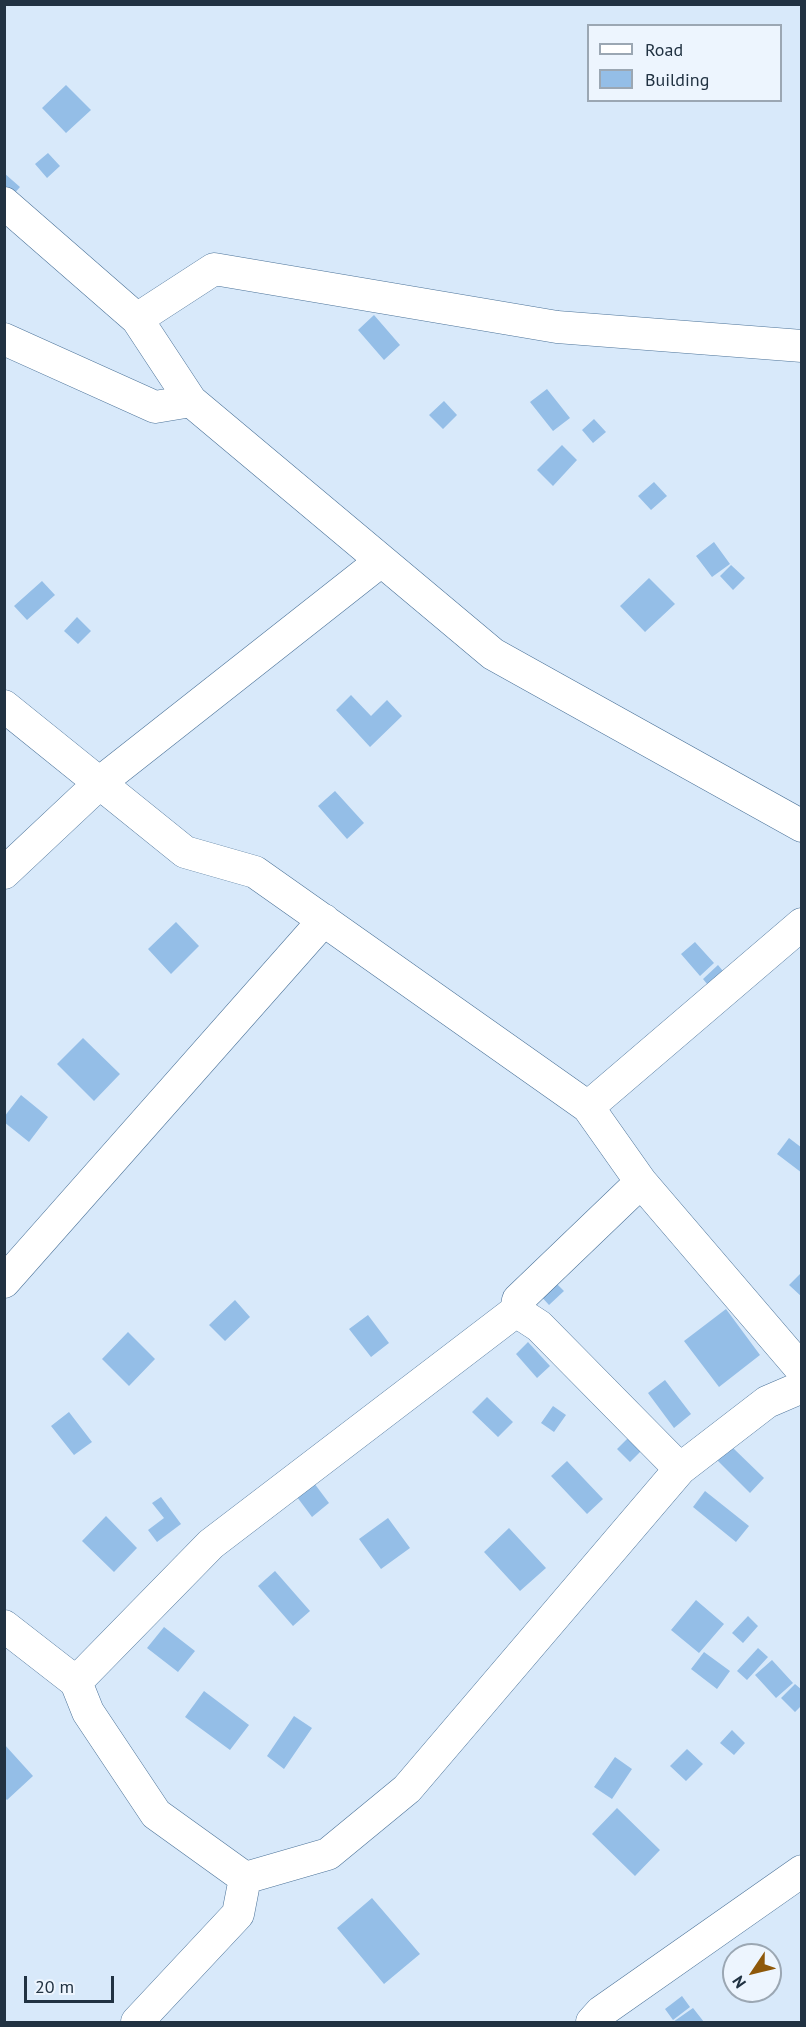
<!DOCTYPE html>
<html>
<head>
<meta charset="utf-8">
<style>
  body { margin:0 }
  #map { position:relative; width:806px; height:2027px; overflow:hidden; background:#d8e9fa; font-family:"PT Sans",sans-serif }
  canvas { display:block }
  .frame { position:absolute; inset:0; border:6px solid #213242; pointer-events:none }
  .legend { position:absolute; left:587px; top:24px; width:195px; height:78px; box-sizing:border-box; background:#edf5fe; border:2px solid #9ba7b3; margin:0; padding:8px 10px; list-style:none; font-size:18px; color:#213242 }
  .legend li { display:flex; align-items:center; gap:12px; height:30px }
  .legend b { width:30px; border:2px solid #9ba7b3 }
  .north { position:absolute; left:722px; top:1943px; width:60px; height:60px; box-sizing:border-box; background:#edf5fe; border:2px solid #9ba7b3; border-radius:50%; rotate:235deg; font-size:16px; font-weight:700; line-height:24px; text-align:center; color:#213242 }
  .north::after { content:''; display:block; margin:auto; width:21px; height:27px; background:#8e580a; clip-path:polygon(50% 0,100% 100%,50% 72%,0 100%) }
  .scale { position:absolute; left:24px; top:1976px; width:90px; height:27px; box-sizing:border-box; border:3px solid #213242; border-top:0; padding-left:8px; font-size:18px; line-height:21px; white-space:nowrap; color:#213242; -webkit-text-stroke:4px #edf5fe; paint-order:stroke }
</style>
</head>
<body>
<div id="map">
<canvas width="806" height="2027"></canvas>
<div class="frame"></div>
<ul class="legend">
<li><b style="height:8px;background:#fff"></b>Road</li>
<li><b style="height:16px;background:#94bee7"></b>Building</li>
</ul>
<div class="north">N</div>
<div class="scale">20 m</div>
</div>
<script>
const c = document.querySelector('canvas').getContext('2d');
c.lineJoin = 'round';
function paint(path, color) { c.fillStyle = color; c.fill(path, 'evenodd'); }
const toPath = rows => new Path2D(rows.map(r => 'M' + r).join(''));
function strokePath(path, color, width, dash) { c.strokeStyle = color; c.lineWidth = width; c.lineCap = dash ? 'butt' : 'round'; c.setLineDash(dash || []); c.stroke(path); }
paint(toPath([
  [66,85,91,110,66,133,42,108],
  [48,153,60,166,47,178,35,164],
  [4,173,20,187,4,205],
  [374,315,400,345,384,360,358,330],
  [547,389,570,418,553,431,530,402],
  [444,401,457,415,443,429,429,415],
  [594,419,606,432,593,443,582,430],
  [562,445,577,460,553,486,537,470],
  [654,482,667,496,651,510,638,496],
  [714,542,730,564,712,577,696,556],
  [731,565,745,578,733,590,720,576],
  [649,578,675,604,645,632,620,606],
  [42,581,55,595,27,620,14,606],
  [77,617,91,631,78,644,64,631],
  [351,695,371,716,387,700,402,716,370,747,336,710],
  [335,791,364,823,347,839,318,806],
  [176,922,199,946,171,974,148,949],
  [695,942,714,963,700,976,681,954],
  [718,965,727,976,712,990,703,979],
  [83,1038,120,1074,94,1101,57,1064],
  [21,1095,48,1117,29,1142,4,1122,4,1117],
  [789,1138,802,1148,802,1173,777,1154],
  [802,1272,802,1297,789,1285],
  [553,1280,564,1291,549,1305,539,1294],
  [235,1300,250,1317,225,1341,209,1325],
  [726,1309,760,1355,719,1387,684,1341],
  [368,1315,389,1343,371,1357,349,1329],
  [128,1332,155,1359,129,1386,102,1359],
  [528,1342,550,1366,537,1378,516,1354],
  [665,1380,691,1414,674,1428,648,1393],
  [487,1397,513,1422,498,1437,472,1412],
  [553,1406,566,1415,554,1432,541,1423],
  [69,1412,92,1442,74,1455,51,1426],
  [628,1438,641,1451,630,1462,617,1449],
  [731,1446,764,1478,750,1493,717,1460],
  [567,1461,603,1499,587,1514,551,1476],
  [308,1475,329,1503,312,1517,291,1489],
  [705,1491,749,1526,736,1542,693,1507],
  [161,1497,181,1524,157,1542,148,1530,164,1518,152,1503],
  [106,1516,137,1548,114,1572,82,1541],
  [388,1518,410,1548,381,1569,359,1539],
  [509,1528,546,1568,520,1591,484,1552],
  [275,1571,310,1611,293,1626,258,1586],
  [696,1600,724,1624,699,1653,671,1630],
  [748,1616,758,1626,743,1643,732,1633],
  [164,1627,195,1651,178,1672,147,1648],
  [758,1648,768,1657,747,1680,737,1671],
  [704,1652,730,1671,717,1689,691,1669],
  [772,1660,793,1683,776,1698,755,1675],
  [795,1684,802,1690,802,1705,795,1712,781,1698],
  [204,1691,249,1725,230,1750,185,1717],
  [294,1716,312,1728,284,1769,267,1756],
  [732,1730,745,1743,734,1755,720,1743],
  [4,1744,33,1776,7,1800,4,1797],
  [687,1749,703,1764,686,1781,670,1766],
  [615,1757,632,1769,612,1799,594,1787],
  [617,1808,660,1850,635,1876,592,1834],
  [372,1898,420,1954,384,1984,337,1928],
  [682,1996,690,2007,673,2020,665,2009],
  [693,2008,704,2022,673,2022]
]), '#94bee7');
const minor = toPath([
  [4,203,137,319,191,401,493,654,802,826],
  [137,319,214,269,557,327,802,346],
  [4,339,155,407,191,401],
  [4,706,185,852,255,872,588,1107,641,1182,802,1370],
  [4,873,103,780,381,561],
  [588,1107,802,924],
  [4,1282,324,920],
  [516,1311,539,1326,680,1469],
  [4,1626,76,1682,88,1712,156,1814,245,1878],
  [76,1682,211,1544,516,1311,518,1300,641,1182],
  [245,1878,328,1854,407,1789,680,1469,767,1402,802,1387],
  [137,2022,238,1914,245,1878],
  [592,2022,601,2012,802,1871]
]);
strokePath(minor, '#4c7399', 33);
strokePath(minor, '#fff', 32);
</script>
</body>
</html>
